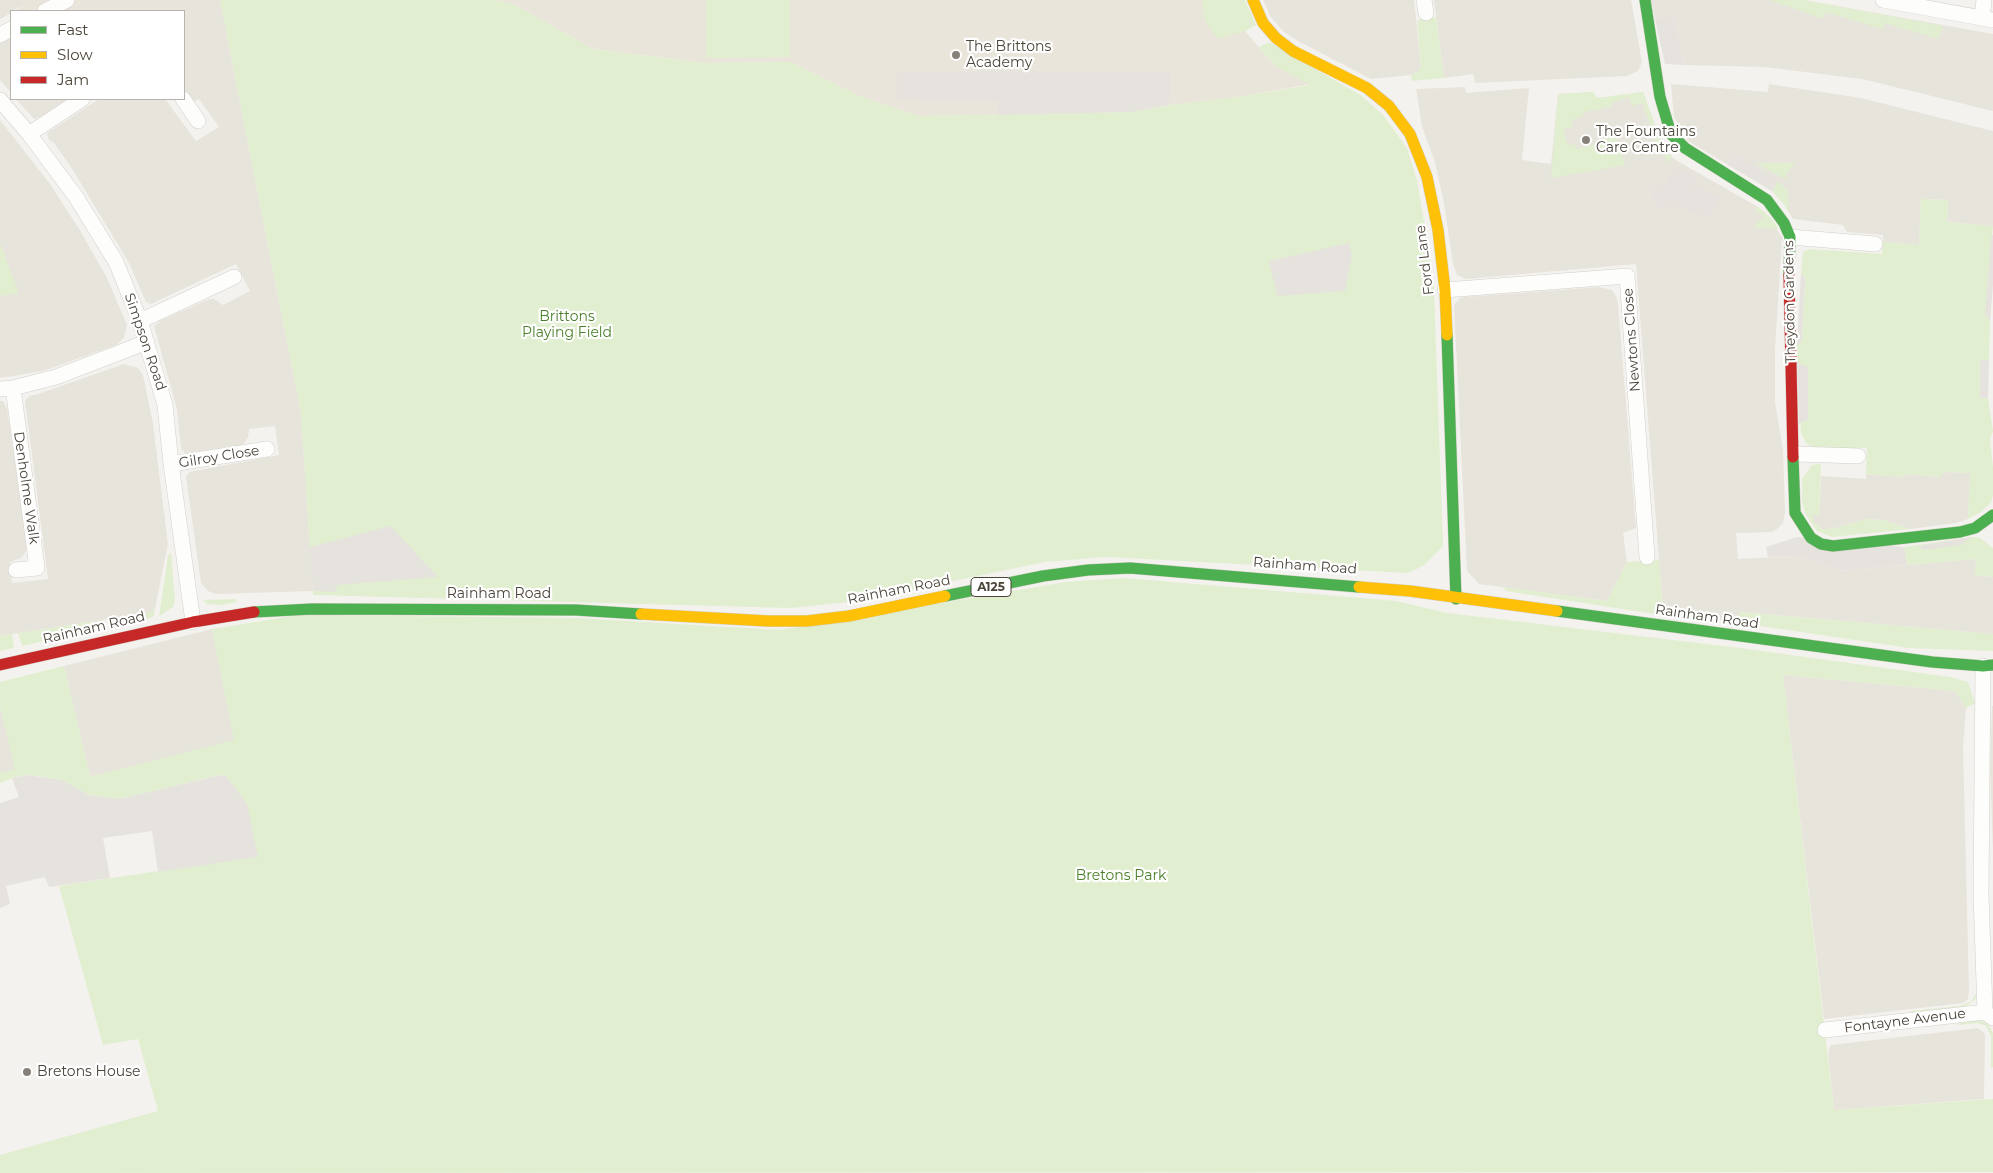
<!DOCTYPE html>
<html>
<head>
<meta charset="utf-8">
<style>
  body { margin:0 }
  #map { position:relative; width:1993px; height:1173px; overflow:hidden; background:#f4f2ee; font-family:Montserrat,sans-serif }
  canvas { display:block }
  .legend { position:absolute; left:10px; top:10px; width:175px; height:90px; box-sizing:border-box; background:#fff; border:1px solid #b7b4b0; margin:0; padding:6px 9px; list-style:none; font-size:15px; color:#4b4439 }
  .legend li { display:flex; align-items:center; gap:10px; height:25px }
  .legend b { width:25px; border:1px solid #b7b4b0 }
</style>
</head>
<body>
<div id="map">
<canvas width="1993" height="1173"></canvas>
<ul class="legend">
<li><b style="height:6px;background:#4caf50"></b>Fast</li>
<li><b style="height:6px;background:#ffc107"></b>Slow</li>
<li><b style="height:6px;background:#c62828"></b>Jam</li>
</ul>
</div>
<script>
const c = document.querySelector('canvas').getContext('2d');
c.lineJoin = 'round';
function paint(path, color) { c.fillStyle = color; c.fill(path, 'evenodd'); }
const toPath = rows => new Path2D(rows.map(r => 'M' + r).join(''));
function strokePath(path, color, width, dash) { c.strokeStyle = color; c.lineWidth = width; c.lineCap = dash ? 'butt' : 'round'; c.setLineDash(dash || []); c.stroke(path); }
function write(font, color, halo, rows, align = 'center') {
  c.font = font + ' Montserrat,sans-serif'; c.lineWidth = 4.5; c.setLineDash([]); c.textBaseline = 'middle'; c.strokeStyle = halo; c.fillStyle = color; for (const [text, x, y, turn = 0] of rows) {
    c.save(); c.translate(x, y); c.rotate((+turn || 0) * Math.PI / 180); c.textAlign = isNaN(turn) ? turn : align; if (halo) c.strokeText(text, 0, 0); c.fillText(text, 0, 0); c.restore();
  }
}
paint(toPath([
  [0,0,23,0,26,5,11,11,11,13,0,19],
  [85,0,220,0,301,413,313,591,216,594,208,591,201,583,186,477,189,472,279,455,275,426,249,429,248,437,242,446,185,453,181,449,177,409,154,326,160,321,209,299,214,299,223,305,250,291,236,264,151,304,146,302,129,263,71,167,54,143,49,140,47,133,99,99,165,99,196,141,219,127,199,99,192,102,184,94,184,11,62,11],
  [1263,0,1414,0,1421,67,1419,71,1411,75,1371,79,1298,41,1283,31,1270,16],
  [1434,0,1631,0,1642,62,1638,71,1627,76,1475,83,1473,74,1444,78],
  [1651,0,1804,0,1993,34,1993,111,1862,79,1764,67,1684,65,1674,17,1655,19],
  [11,37,11,93,0,80,0,42],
  [1671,84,1768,92,1769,84,1861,98,1993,131,1993,226,1947,222,1948,200,1921,199,1919,245,1883,242,1883,235,1847,232,1843,225,1793,219,1784,204,1772,191,1688,141,1674,117],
  [1465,87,1466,93,1529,88,1522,160,1551,164,1558,94,1593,92,1597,98,1643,92,1663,147,1674,159,1758,207,1770,217,1782,238,1775,349,1775,402,1783,450,1785,512,1783,523,1777,529,1772,532,1736,533,1738,559,1799,556,1840,571,1976,559,1975,575,1993,577,1993,634,1740,612,1740,623,1663,611,1636,264,1466,279,1457,275,1453,264,1444,203,1435,162,1422,127,1416,89],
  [16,99,67,99,40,117,34,119],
  [0,120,50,184,81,232,107,278,127,325,124,338,116,345,43,371,0,378],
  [1599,287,1612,290,1616,296,1618,304,1636,528,1623,533,1627,562,1607,601,1479,584,1467,571,1454,305,1460,298,1465,297],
  [124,364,138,368,143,375,153,424,168,544,155,609,147,613,0,636,0,401,3,401,7,409,28,549,21,558,10,562,12,583,48,579,25,401,29,396,38,394],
  [1943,472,1970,473,1968,519,1956,523,1911,529,1883,520,1867,519,1831,529,1822,529,1813,523,1811,515,1819,515,1821,476,1866,479,1866,474,1902,477,1903,474,1941,477],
  [212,629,235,740,90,777,64,666],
  [1783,675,1955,691,1966,708,1963,747,1969,990,1968,999,1963,1003,1824,1019],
  [0,706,16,769,0,773],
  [1992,706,1993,706,1993,850,1990,772],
  [1978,1028,1985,1034,1984,1099,1834,1110,1828,1053,1831,1045]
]), '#e7e4dc');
paint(toPath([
  [23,0,85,0,62,11,14,11,26,5],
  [496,0,1231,0,1245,31,1275,66,1311,84,1238,97,1169,105,1130,112,919,116,862,97,791,62,705,63,593,49,515,5]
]), '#eae5da');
paint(toPath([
  [220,0,496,0,515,5,593,49,705,63,791,62,862,97,919,116,1130,112,1169,105,1238,97,1310,85,1275,66,1259,47,1269,42,1362,96,1383,115,1407,148,1417,180,1425,227,1416,228,1417,238,1428,236,1434,290,1443,546,1423,566,1408,573,1106,557,1045,562,851,602,790,608,313,595,301,413],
  [706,0,790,0,790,57,706,58],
  [1202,0,1245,0,1256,25,1245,31,1218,39,1205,21],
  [1770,0,1804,0,1943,26,1938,39,1885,23,1882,29,1826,12,1823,19],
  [1436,17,1444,78,1412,81,1411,75,1419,71,1421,67,1417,20],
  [1593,92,1597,98,1643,92,1663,147,1672,157,1667,163,1663,152,1659,153,1643,103,1632,106,1629,97,1612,103,1612,106,1595,111,1594,109,1582,113,1583,116,1571,120,1573,126,1563,130,1568,145,1574,144,1576,149,1606,142,1606,139,1616,136,1625,165,1551,178,1558,94],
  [1755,163,1795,163,1787,173,1786,179],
  [1778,181,1788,191,1789,213,1784,204,1772,191],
  [1921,199,1948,200,1947,222,1993,226,1985,313,1990,321,1989,360,1981,360,1981,398,1988,398,1993,431,1990,439,1993,467,1993,495,1991,502,1981,512,1968,519,1970,473,1944,472,1941,477,1904,474,1902,477,1866,474,1867,448,1814,448,1806,443,1801,433,1797,345,1802,341,1805,278,1801,274,1803,252,1809,249,1882,254,1883,242,1919,245],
  [1758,207,1770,217,1779,229,1753,227,1764,217,1755,210],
  [0,243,19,293,0,296],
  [1821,464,1819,515,1812,515,1814,523,1822,529,1831,529,1867,519,1883,520,1911,529,1832,537,1817,531,1805,513,1802,501,1802,479,1812,465],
  [1972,537,1980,538,1993,548,1993,577,1975,575,1976,559,1907,565,1904,547],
  [171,552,175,601,173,607,159,616,168,556],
  [1659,560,1663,611,1716,619,1713,623,1506,591,1503,587,1607,601,1627,562],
  [1124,578,1396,601,1447,613,1740,648,1950,677,1968,682,1975,703,1966,708,1955,691,1783,675,1834,1110,1993,1099,1993,1172,0,1173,0,1155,158,1111,138,1039,103,1045,59,886,258,856,233,788,226,776,219,775,120,799,89,795,62,780,45,777,28,775,16,777,0,783,0,773,15,769,0,706,0,682,64,666,90,777,234,740,212,629,299,615,577,618,780,630,1066,582],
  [236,599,237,602,221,605,207,604,203,600],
  [155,609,154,616,148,619,111,626,110,619,147,613],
  [1739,612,1993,634,1993,651,1909,648,1740,623],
  [103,620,104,627,22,646,18,633],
  [12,634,14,648,0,651,0,636],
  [1975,995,1977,995,1975,1000,1962,1008,1910,1013,1910,1011,1960,1006,1972,1001],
  [1979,1020,1988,1024,1993,1033,1993,1067,1991,1068,1991,1036,1986,1026,1978,1023,1958,1025,1958,1022]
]), '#e1eecf');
paint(toPath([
  [1674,16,1684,65,1665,64,1655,19],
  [897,71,1170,71,1169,105,1130,112,998,115,998,102,897,100],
  [1734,154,1778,181,1772,191,1728,165],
  [1676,167,1698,177,1694,186,1720,197,1709,218,1673,206,1657,209,1651,188,1667,183],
  [1993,234,1993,285,1990,321,1985,313,1991,237],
  [1349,243,1352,257,1345,291,1277,296,1269,261],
  [1801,274,1805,278,1802,341,1797,345],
  [1980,360,1989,360,1988,398,1980,398],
  [1797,362,1808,367,1808,419,1799,424],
  [391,526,438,577,337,585,336,592,313,591,310,547],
  [1797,537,1904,547,1907,565,1840,571,1799,556,1768,557,1766,547],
  [1972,537,1961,545,1923,550,1919,546],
  [28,775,62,780,89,795,120,799,220,775,226,776,247,804,258,857,158,872,152,831,103,838,110,878,49,887,45,877,6,886,10,904,0,908,0,803,19,797,12,778]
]), '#e6e3df');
const street = toPath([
  [1424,0,1426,13],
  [1883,0,1993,20],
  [45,11,67,0],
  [1982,18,1984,0],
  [0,35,11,29],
  [183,99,198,121],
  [0,100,29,134,76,197,116,262,140,321,165,405,171,464,193,622],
  [29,134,82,99],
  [1790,237,1875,244],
  [1445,290,1627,276,1647,557],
  [140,321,234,277],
  [13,388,37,568,16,570],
  [0,389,13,388,56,377,147,342],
  [1795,454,1858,456],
  [171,464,267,449],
  [1983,666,1981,894,1985,1012,1993,1018],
  [1825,1030,1985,1012]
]);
const fast = toPath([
  [1645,0,1660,97,1671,134,1685,148,1767,200,1784,223,1790,237,1789,275],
  [1447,335,1456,599],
  [1793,457,1795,513,1811,538,1821,544,1833,546,1960,532,1975,528,1993,515],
  [945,596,1043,576,1088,570,1130,568,1359,587],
  [1557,611,1932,662,1983,666,1993,665],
  [254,612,312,609,576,610,641,614]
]);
const slow = toPath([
  [1253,0,1263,23,1276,38,1293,51,1367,88,1389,106,1410,134,1427,177,1438,230,1445,290,1447,335],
  [1359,587,1410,591,1557,611],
  [641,614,768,621,807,621,849,616,945,596]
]);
const jam = toPath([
  [1789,275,1793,457],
  [0,665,193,622,254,612]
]);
strokePath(street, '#d2d0cb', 16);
strokePath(fast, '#d3cfc5', 12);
strokePath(slow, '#d3cfc5', 12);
strokePath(jam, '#d3cfc5', 12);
strokePath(street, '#fdfdfc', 15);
strokePath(fast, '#4caf50', 11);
strokePath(slow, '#ffc107', 11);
strokePath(jam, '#c62828', 11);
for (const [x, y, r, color] of [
  [956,55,5,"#868178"],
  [1586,140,5,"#868178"],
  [27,1072,5,"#868178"]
]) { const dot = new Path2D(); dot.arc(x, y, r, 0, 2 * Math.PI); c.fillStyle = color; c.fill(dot); strokePath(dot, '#fff', 2); }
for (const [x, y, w] of [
  [991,587,40]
]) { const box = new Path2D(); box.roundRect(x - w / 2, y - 9.5, w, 19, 4); c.fillStyle = '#fff'; c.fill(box); strokePath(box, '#4b4439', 1); }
write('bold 12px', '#4b4439', null, [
  ["A125",991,587]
]);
write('14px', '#4b4439', '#fff', [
  ["The Brittons",966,47],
  ["Academy",966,63],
  ["The Fountains",1596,132],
  ["Care Centre",1596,148],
  ["Bretons House",37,1072]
], 'left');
write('14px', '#4b4439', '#fff', [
  ["Ford Lane",1425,260,-97],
  ["Theydon Gardens",1790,302,-91],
  ["Newtons Close",1632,340,-94],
  ["Simpson Road",145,342,71],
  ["Gilroy Close",219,457,-9],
  ["Denholme Walk",26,488,82],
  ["Rainham Road",1305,566,4],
  ["Rainham Road",899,590,-11],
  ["Rainham Road",499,594],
  ["Rainham Road",1707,617,8],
  ["Rainham Road",94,628,-13],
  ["Fontayne Avenue",1905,1021,-7]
]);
write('14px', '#4a7f2a', '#fff', [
  ["Brittons",567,317],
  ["Playing Field",567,333],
  ["Bretons Park",1121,876]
]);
</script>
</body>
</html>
